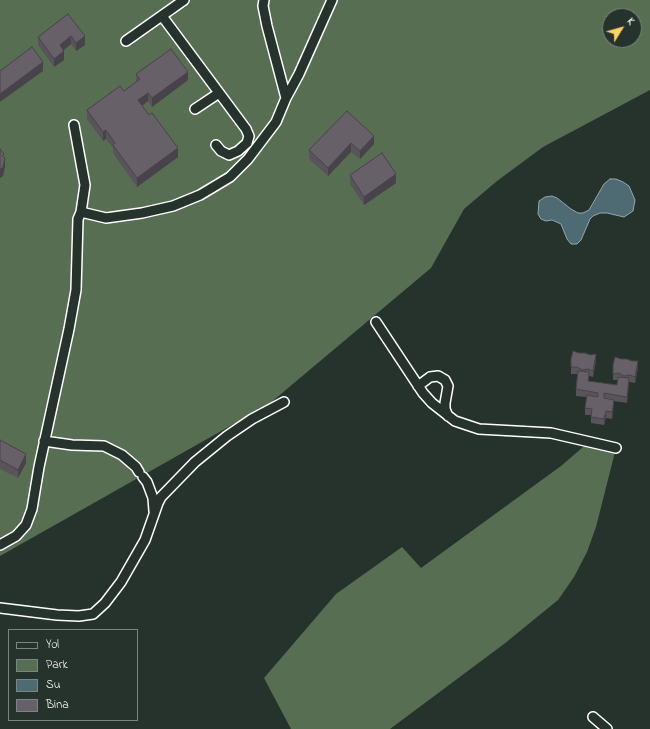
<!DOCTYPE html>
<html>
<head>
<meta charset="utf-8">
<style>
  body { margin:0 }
  #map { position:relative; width:650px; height:729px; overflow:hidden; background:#26332d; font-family:"Indie Flower",sans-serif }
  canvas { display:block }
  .legend { position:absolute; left:8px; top:629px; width:130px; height:92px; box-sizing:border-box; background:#26332d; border:1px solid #7d8581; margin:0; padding:5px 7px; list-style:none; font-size:12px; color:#fff }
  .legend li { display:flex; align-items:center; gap:8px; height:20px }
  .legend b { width:20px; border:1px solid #7d8581 }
  .north { position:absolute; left:602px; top:8px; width:40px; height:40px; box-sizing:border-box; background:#26332d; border:1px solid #7d8581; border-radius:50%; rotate:53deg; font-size:11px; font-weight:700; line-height:16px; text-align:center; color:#fff }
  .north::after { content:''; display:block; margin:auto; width:14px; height:18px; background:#ffd166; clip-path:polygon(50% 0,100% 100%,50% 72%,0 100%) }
</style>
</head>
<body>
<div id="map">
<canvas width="650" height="729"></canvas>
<ul class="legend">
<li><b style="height:5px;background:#26332d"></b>Yol</li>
<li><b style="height:11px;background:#586e52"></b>Park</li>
<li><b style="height:11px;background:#4e6b74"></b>Su</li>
<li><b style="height:11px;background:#676069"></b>Bina</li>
</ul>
<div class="north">K</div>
</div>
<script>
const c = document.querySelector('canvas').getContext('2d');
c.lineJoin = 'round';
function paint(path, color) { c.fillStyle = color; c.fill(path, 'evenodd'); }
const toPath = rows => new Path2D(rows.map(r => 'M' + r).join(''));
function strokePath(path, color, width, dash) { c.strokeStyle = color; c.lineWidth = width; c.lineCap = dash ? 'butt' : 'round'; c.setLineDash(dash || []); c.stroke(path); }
paint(toPath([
  [0,0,650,0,650,90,543,147,497,181,464,209,431,268,269,404,0,556],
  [610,16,634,16,634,40,610,40],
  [590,441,616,448,596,527,587,552,574,577,558,600,504,644,390,729,291,729,264,678,336,594,402,547,421,568,561,466]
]), '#586e52');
const water = toPath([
  [610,179,616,179,623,182,629,186,635,200,633,211,624,217,607,213,600,213,593,216,590,219,581,240,577,244,571,244,567,239,561,224,552,220,546,221,541,219,538,214,539,201,545,197,552,196,557,198,571,209,578,213,583,213,589,210,604,184,610,179]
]);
paint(water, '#4e6b74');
strokePath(water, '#95a6ac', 1);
const minor = toPath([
  [162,16,246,129,249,136,247,143,238,151,229,155,221,151,216,145],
  [126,41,184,0],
  [286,98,299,74,332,0],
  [195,109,219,93],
  [74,125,85,185,81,212],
  [376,322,423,393,432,403,455,421,479,429,551,433,616,448],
  [418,386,430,377,438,376,445,380,448,386,445,403,445,409,448,416],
  [44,441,72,445,104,446,122,455,136,467,139,472],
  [143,477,147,482,153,498,154,511],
  [0,545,16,536,26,525,32,509,39,467,69,329,76,290,78,219,81,212,106,218,142,213,173,206,200,195,230,177,248,159,276,122,286,98,267,26,263,6,264,0],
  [0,608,57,615,79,616,93,614,105,603,121,582,145,540,158,503,161,497,195,462,227,436,252,419,284,402],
  [593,717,607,729]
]);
strokePath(minor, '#fff', 12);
strokePath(minor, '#26332d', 9);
paint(toPath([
  [68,14,85,45,76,51,71,44,64,50,64,60,54,67,38,45,38,37],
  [136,74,188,80,152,107,148,101,142,106,178,157,137,187,113,153,113,148,106,139,103,141,87,119,87,110,124,91,136,82],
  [347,111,374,144,360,159,351,152,328,176,309,159,309,150],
  [350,175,396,183,364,205,350,184],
  [571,359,596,361,593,377,589,376,589,381,617,385,618,380,613,380,613,365,638,367,635,383,629,382,627,403,614,401,612,419,606,418,604,425,591,423,591,415,585,415,585,408,587,397,576,396,576,389,578,374,571,374],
  [0,440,26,463,18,478,0,469]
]), '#59535a');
paint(toPath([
  [71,36,71,44,60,53,60,45],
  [85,36,85,45,76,51,76,43],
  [64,51,64,60,54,67,54,59],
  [43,62,43,71,0,102,0,94],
  [188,72,188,80,152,107,152,98],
  [148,93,148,101,138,109,138,100],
  [106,130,106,139,103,141,103,132],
  [374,136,374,144,360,159,360,151],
  [351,143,351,152,328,176,328,168],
  [178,148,178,157,137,187,137,178],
  [5,158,5,167,3,176,0,178,0,170],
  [396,174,396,183,364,205,364,197],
  [596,354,596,361,593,377,593,371],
  [638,361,638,367,635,383,635,377],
  [629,378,629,385,627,403,627,397],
  [614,400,614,406,612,419,612,412],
  [606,411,606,418,604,425,604,419],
  [26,454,26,463,18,478,18,470]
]), '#48434a');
const building = toPath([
  [68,14,85,36,76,43,71,36,60,45,64,51,54,59,38,37,68,14],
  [32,47,43,62,0,94,0,71,32,47],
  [171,49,188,72,152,98,148,93,138,100,149,115,152,113,178,148,137,178,113,145,115,143,106,130,103,132,87,110,120,86,124,91,140,79,136,74,171,49],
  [347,111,374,136,360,151,351,143,328,168,309,150,347,111],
  [0,149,4,154,2,156,5,158,3,167,0,170,0,149],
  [382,153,396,174,364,197,350,175,382,153],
  [573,351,579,353,585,353,590,355,596,354,593,371,588,369,582,370,577,367,571,367,571,359,573,351],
  [615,357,621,359,627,359,632,361,638,361,635,377,630,375,624,376,619,373,613,374,613,365,615,357],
  [578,371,589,372,588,381,617,385,618,377,629,378,627,397,604,393,604,398,614,400,612,412,606,411,604,419,591,417,592,409,585,408,587,395,598,397,598,393,576,389,578,371],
  [0,440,26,454,18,470,0,460,0,440]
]);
paint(building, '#676069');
strokePath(building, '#48434a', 1);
</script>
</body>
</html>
